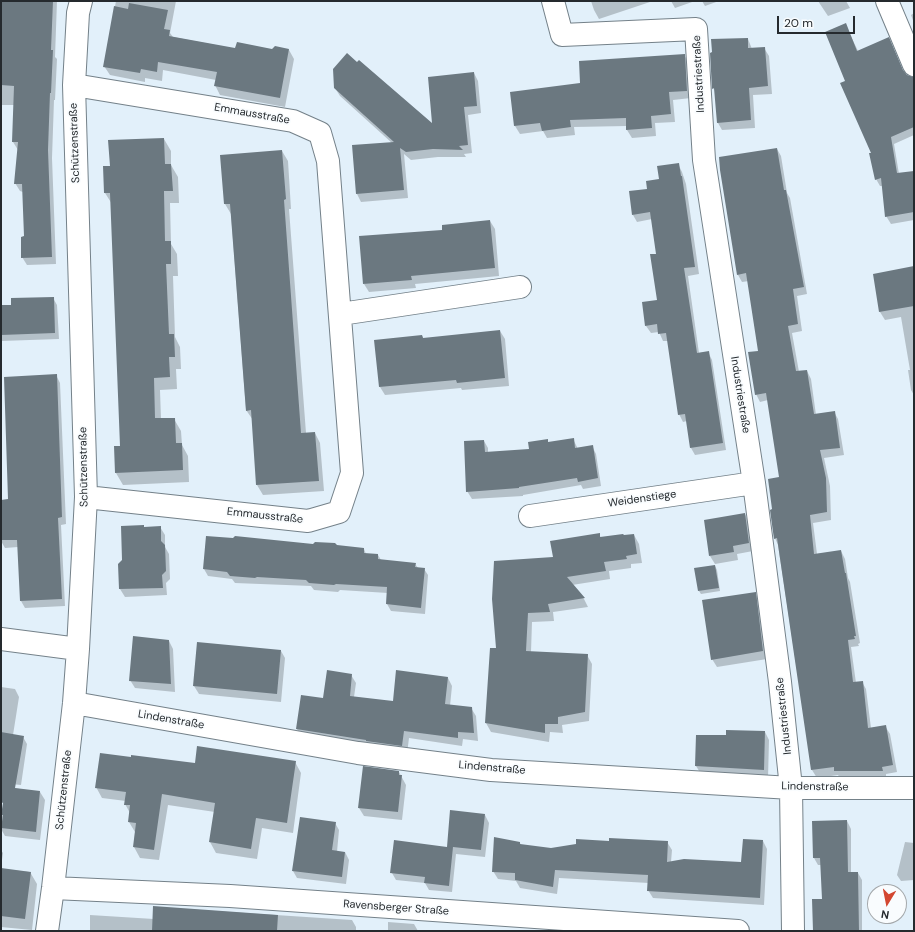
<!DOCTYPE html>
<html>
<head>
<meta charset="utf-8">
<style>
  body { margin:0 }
  #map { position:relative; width:915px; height:932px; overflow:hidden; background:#e2f0fa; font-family:"DM Sans",sans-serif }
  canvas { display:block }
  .frame { position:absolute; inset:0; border:2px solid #252a2e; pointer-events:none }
  .north { position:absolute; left:867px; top:884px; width:40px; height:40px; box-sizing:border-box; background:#f9fcfe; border:1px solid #a4a8ab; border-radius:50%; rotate:190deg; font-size:11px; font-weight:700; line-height:16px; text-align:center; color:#252a2e }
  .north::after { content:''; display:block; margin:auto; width:14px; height:18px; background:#d34731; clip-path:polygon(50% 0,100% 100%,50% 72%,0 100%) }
  .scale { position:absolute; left:777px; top:16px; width:78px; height:18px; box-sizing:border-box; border:2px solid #252a2e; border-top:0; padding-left:5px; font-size:12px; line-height:14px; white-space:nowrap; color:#252a2e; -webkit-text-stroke:3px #f9fcfe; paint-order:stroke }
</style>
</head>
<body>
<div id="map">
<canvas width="915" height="932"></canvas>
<div class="frame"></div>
<div class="north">N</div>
<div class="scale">20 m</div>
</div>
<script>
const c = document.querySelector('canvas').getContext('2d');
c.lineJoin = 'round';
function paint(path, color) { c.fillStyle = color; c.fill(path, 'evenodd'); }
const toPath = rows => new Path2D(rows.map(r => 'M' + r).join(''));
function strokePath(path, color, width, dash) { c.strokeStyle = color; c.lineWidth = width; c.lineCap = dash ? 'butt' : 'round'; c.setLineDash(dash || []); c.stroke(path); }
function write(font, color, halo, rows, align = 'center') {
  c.font = font + ' "DM Sans",sans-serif'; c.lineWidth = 3.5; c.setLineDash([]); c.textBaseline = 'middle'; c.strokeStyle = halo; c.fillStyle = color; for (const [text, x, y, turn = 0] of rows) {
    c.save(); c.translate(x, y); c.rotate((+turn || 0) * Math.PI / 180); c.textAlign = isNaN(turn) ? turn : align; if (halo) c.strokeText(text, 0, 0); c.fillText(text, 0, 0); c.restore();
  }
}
paint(toPath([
  [1,1,57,1,55,57,57,59,55,100,54,100,52,158,56,264,27,265,22,257,25,237,23,192,20,191,15,183,18,150,13,142,14,105,1,105],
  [116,1,176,1,170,33,173,37,236,49,272,50,275,48,289,50,294,59,285,107,220,95,215,85,216,80,163,70,162,81,145,78,145,82,110,75,104,66],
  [591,1,653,1,599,19,594,10],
  [671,1,695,1,675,8],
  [702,1,719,1,705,6],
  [818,1,846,1,850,8,828,16],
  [914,13,914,23,911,15],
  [845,24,858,51,914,105,914,135,894,144,899,174,914,172,914,220,891,224,886,216,883,186,880,186,876,179,872,153,846,82],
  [748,39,752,49,764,48,769,56,772,94,753,95,755,128,722,130,718,123,716,92,713,88],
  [684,55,689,63,691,98,673,100,675,122,655,123,656,136,632,138,627,130,627,126,574,127,575,135,547,138,543,131,520,134,515,126,511,93,581,84],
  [474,73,478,81,481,113,468,115,472,153,464,154,466,157,438,157,411,160,404,154,408,198,361,202,357,194,392,143,340,96,335,88,433,125],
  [164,139,171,151,171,165,178,177,179,203,170,203,171,244,177,254,178,276,173,276,175,337,180,347,181,369,176,369,177,389,160,390,161,419,174,419,181,431,182,445,188,456,189,482,123,485,116,473,121,446,112,204,105,193,104,167,111,167],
  [777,149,781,156,787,193,790,198,807,294,797,296,802,331,792,333,799,372,807,371,811,379,816,415,834,412,838,419,844,455,824,458,830,486,831,520,813,523,817,554,841,551,845,559,848,578,850,582,860,643,858,644,859,646,851,647,856,683,862,682,866,689,871,728,885,726,890,734,897,772,886,774,886,778,840,778,838,775,817,778,812,770,778,545,775,538,773,510,780,478,768,400,760,402,756,394,759,352,749,281,742,282,738,275],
  [282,151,288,161,291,209,289,209,306,433,315,433,320,443,324,491,263,495,257,485,253,420,246,410,231,214,225,204,221,156],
  [678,164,682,172,686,184,699,274,688,276,699,353,708,352,712,360,726,450,695,455,691,448,687,421,683,422,679,414,668,341,663,341,659,332,651,333,646,326,659,301,657,254,652,219,637,222,633,215,648,190],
  [490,221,495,229,499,276,415,284,416,288,369,292,364,284,443,230],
  [914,268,914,395,911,390,908,370,910,370,901,317,885,320,880,312,874,275],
  [53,298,57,305,59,339,1,341,1,306,12,306],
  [500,331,505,339,509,386,462,390,461,388,385,395,380,387,375,341,422,336,424,339],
  [56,375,60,383,66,524,61,525,65,606,25,608,21,601,18,547,5,548,1,541,1,501,10,500],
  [573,439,578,449,592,446,596,454,601,486,583,489,581,485,523,495,523,496,472,499,467,491,484,441,488,448,488,453,530,450,547,440,549,443],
  [745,514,749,523,753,551,737,554,738,560,715,564,710,556],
  [122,527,160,527,165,535,165,547,169,554,170,579,166,583,167,595,125,597,120,589,123,561],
  [599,534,601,538,634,535,639,544,642,563,631,564,631,568,609,571,610,579,572,585,584,599,588,607,553,612,554,621,532,622,531,652,587,655,592,664,589,721,562,725,563,733,550,732,549,742,491,732,486,723,497,649,554,558],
  [336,546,364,549,366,554,378,555,381,560,415,564,418,568,424,569,428,575,425,614,391,611,387,604,388,593,340,590,338,592,314,590,311,586,235,583,232,579,208,576,204,569],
  [715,566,717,570,720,591,701,594,699,591],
  [755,593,760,602,767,659,717,667,712,659],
  [169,641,173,649,175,692,135,688,130,680],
  [281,651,285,658,281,702,199,694,194,686],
  [351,675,356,683,354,697,393,702,448,678,452,686,450,706,471,708,476,716,478,741,463,739,462,746,409,738,407,754,301,737,297,729,324,700],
  [1,687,15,689,19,697,13,735,23,737,27,744,21,785,1,783],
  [765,732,769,740,768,778,701,774,696,766,727,736],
  [295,762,301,773,293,833,262,828,257,859,216,853,210,842,215,812,168,805,159,860,140,858,134,847,135,832,129,822,130,813,125,804,126,801,102,798,96,787,195,765],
  [399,772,406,785,402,820,364,816,359,808],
  [6,787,40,792,45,800,40,840,5,836,1,829,1,824],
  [485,815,489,823,485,857,456,854,452,892,429,890,425,883,396,880,392,873,448,848],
  [847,821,851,829,851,873,858,873,862,880,862,931,813,931,813,900,823,900,822,865,818,865,814,858],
  [335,823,339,830,337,852,345,852,349,860,346,884,297,878,293,871],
  [763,841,767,849,764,905,653,898,648,890,649,883,559,878,557,894,520,888,516,881,498,879,493,871,520,843,521,845,551,849,610,842,667,842,672,850,671,862,742,863],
  [905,842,914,843,914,880,901,881,897,875],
  [1,850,3,853,1,867],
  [1,869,30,872,37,884,32,930,1,927],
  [154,907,352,920,356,927,356,931,90,931,90,915,154,919],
  [388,922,414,924,418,931,388,931]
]), '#0003');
paint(toPath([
  [1,1,53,1,51,50,53,50,51,93,50,93,48,150,52,257,21,258,21,237,24,236,22,184,14,184,18,142,12,142,14,86,1,85],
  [129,3,168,10,164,29,170,30,169,36,235,48,237,42,272,49,275,46,289,49,280,98,214,86,217,72,158,62,157,72,141,69,140,73,103,67,114,6,128,9],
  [846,23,857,51,889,37,903,70,907,75,914,77,914,127,891,137,897,173,914,171,914,212,885,217,881,178,875,180,869,153,871,153,840,83,845,81,825,32],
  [748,38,748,48,765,47,768,86,749,88,751,120,717,123,714,88,712,89,710,53,712,52,711,39],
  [347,53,357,62,359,60,432,123,428,77,474,72,477,106,464,107,468,145,459,146,463,150,433,149,406,152,400,148,404,190,356,194,352,145,394,142,334,88,333,69],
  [685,54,687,91,669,92,671,114,651,116,652,128,626,130,626,118,570,120,571,127,542,131,540,123,514,126,510,92,580,83,579,61],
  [164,138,165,164,171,164,173,191,164,191,165,241,171,241,171,264,166,264,169,334,174,334,175,357,169,357,170,377,154,378,155,418,175,418,176,443,182,443,183,470,115,473,114,446,120,446,110,193,104,193,103,166,110,166,108,140],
  [777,148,784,190,786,190,804,287,793,289,798,324,788,326,796,371,807,370,814,414,835,411,840,448,820,450,826,478,827,512,810,515,814,554,841,550,845,573,846,573,856,636,854,636,855,639,848,640,853,682,863,681,868,728,886,725,893,765,882,767,883,771,834,771,834,767,811,770,777,538,774,539,770,510,772,509,768,479,779,477,766,393,755,395,748,352,758,351,746,273,737,275,720,170,719,157],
  [282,150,286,199,284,200,301,433,315,432,319,481,256,485,251,410,246,411,230,204,224,204,220,155],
  [679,163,681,176,682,176,695,267,684,268,697,353,709,351,723,443,690,448,685,414,678,415,666,333,658,334,657,324,645,326,642,302,657,300,650,254,656,254,650,212,632,215,629,191,647,189,646,181,659,179,657,166],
  [490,220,495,268,411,276,412,280,363,284,359,236,442,230,442,225],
  [914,266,914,306,879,312,873,274],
  [54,297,55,333,1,335,1,305,11,305,11,298],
  [500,330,505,378,457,383,456,380,379,387,374,340,422,335,423,338],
  [57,374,62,517,58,518,62,599,20,601,17,540,1,540,1,500,8,499,4,377],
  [574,438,575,448,593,445,598,478,578,482,577,478,519,487,519,488,466,492,464,441,484,440,485,452,529,449,528,442,548,439,548,442],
  [745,513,749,543,733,546,734,552,709,556,704,520],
  [144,525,144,527,161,526,161,541,165,545,166,571,162,575,163,588,119,589,118,564,122,560,121,526],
  [600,533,600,537,623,534,624,535,634,534,637,554,626,556,627,559,604,562,606,571,567,577,585,598,548,604,550,612,528,613,526,651,588,654,585,712,558,717,558,724,545,724,545,733,485,723,490,648,496,648,492,599,494,561,553,557,550,541],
  [206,536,233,538,235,536,313,544,315,542,335,543,337,545,364,548,364,553,378,554,378,559,416,563,415,567,425,568,421,608,386,604,387,587,336,584,334,585,309,583,306,580,257,577,255,578,230,576,227,572,203,569],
  [715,565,719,588,698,591,694,568],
  [756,592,763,651,711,660,702,600],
  [133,636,169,640,171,684,129,681],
  [197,642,281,650,277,694,193,686],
  [327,670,352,674,350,696,393,701,396,670,448,677,445,704,472,707,474,733,458,732,458,738,404,731,402,746,366,741,366,740,296,729,301,695,323,698],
  [726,730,765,731,764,770,695,766,696,735,726,735],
  [1,732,24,736,15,788,40,791,36,832,1,828,3,815,1,815,3,803,1,802],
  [197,746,296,761,287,823,256,818,251,849,209,842,215,803,162,794,154,850,133,847,136,823,128,822,130,805,124,805,126,792,95,788,100,753,131,757,131,755,195,763],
  [363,766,399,771,399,775,402,775,398,812,358,808],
  [450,810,485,814,481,850,453,847,449,886,424,883,425,877,390,873,394,840,447,847],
  [300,817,336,822,332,850,345,852,342,877,292,871],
  [847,820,848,872,858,872,859,931,813,931,812,899,822,899,820,858,813,858,812,821],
  [494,837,520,842,520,844,551,848,576,844,576,839,609,841,609,838,668,841,667,862,684,859,741,862,743,839,763,840,760,898,647,891,648,875,555,870,553,887,515,880,515,873,492,872],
  [1,868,31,872,25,919,1,916],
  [153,906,278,915,277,931,152,931]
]), '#6b7880');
const minor = toPath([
  [553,1,562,35,696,29,704,160,754,483,780,682,791,788,793,931],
  [887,1,914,65],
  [74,85,293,121,320,133,328,161,352,473,339,512,308,521,86,497],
  [341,314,520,287],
  [530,516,754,483],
  [1,639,78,649],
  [74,703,358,753,491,770,791,788,914,788],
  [53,888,230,896,738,931],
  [47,931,53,888,74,703,78,649,86,497,74,85,78,13,81,1]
]);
strokePath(minor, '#748189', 24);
strokePath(minor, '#fff', 22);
write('11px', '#252a2e', '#f9fcfe', [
  ["Industriestraße",699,74,-93],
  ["Emmausstraße",252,114,10],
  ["Schützenstraße",75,143,-92],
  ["Industriestraße",740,395,81],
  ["Schützenstraße",84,467,-91],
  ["Weidenstiege",642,499,-8],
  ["Emmausstraße",265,516,6],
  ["Industriestraße",784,716,-96],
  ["Lindenstraße",171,720,10],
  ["Lindenstraße",492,768,5],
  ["Lindenstraße",815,787,1],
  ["Schützenstraße",64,790,-84],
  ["Ravensberger Straße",396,908,4]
]);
</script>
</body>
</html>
